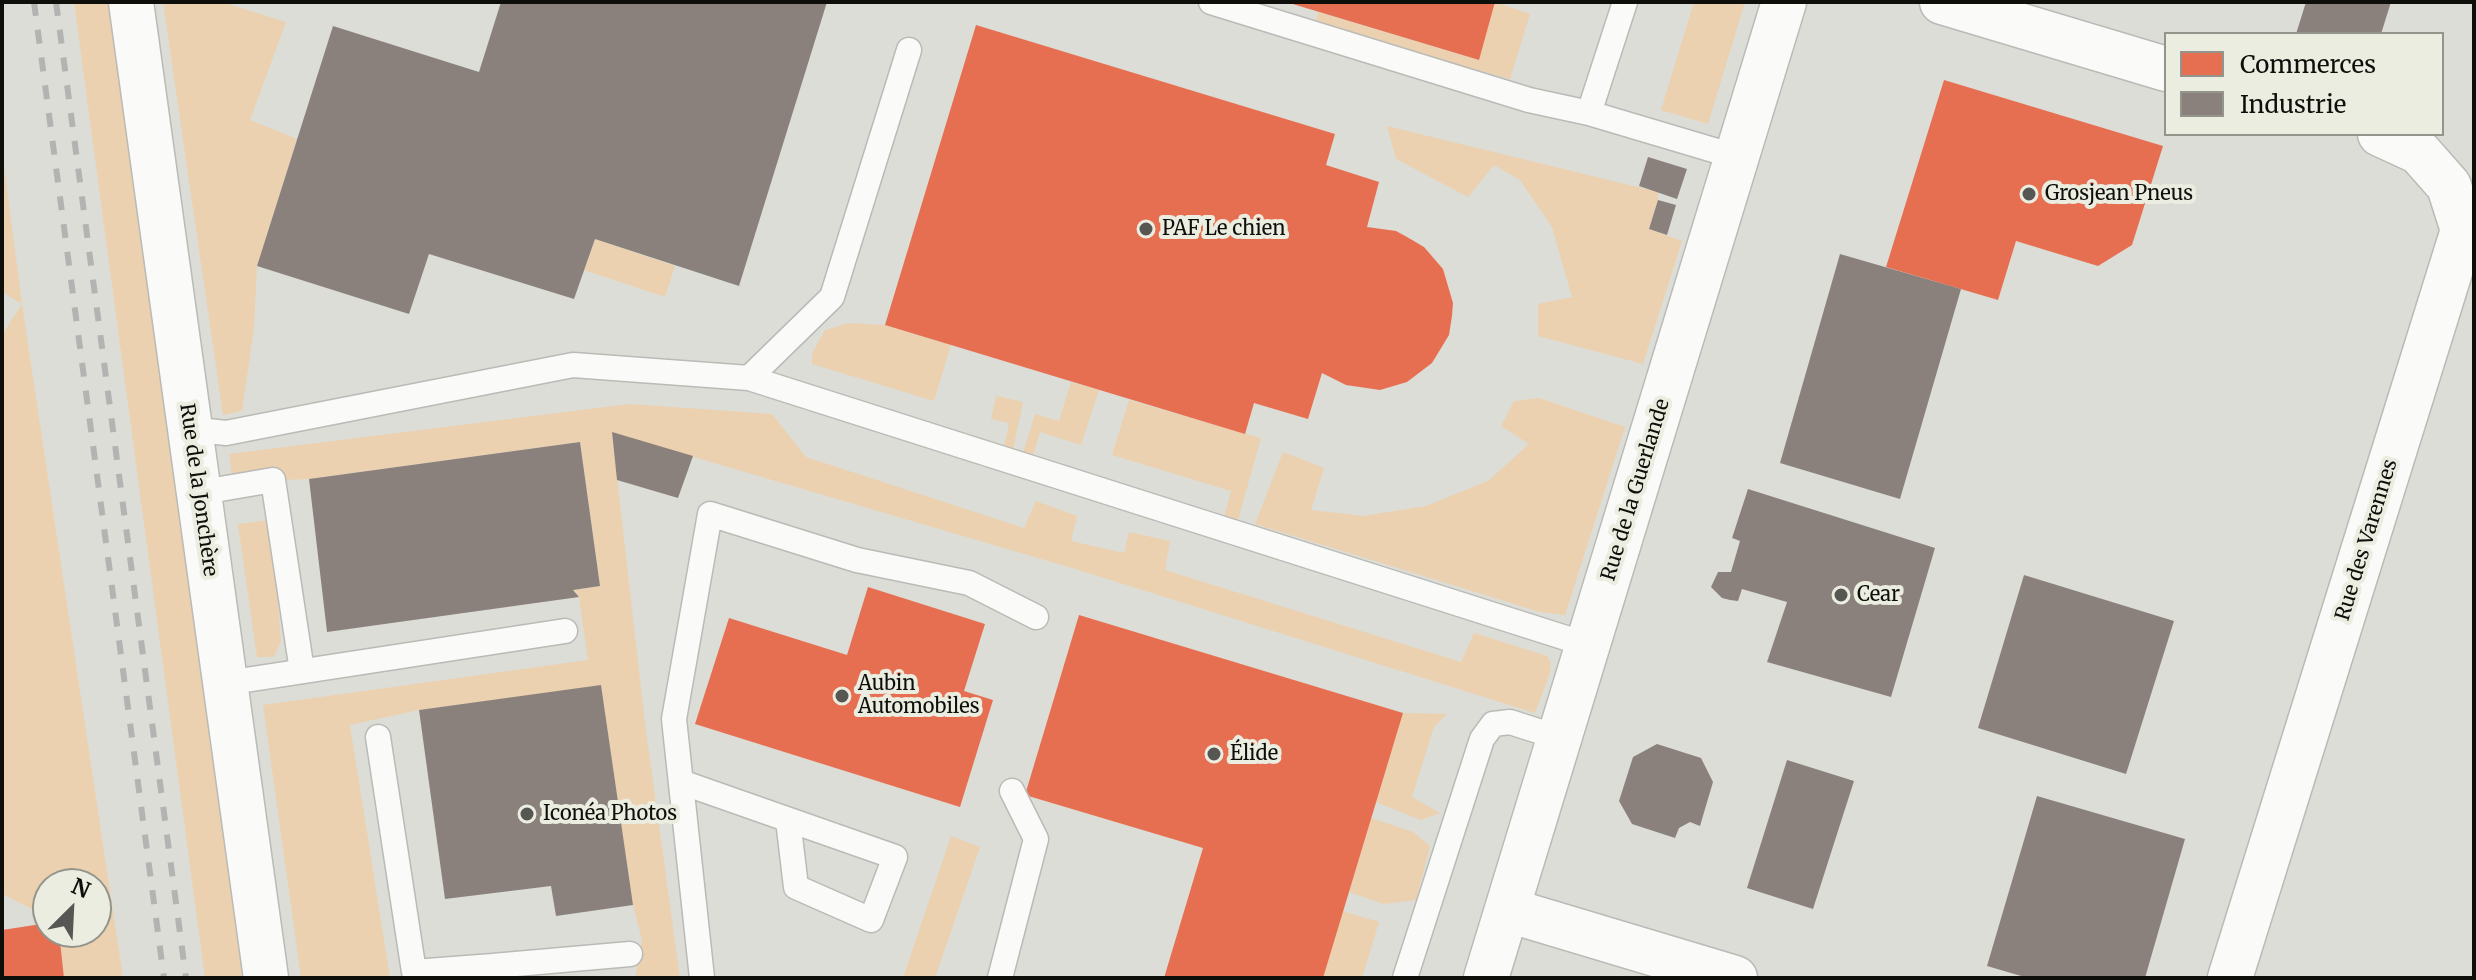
<!DOCTYPE html>
<html>
<head>
<meta charset="utf-8">
<style>
  body { margin:0 }
  #map { position:relative; width:2476px; height:980px; overflow:hidden; background:#dcddd7; font-family:Merriweather,serif }
  canvas { display:block }
  .frame { position:absolute; inset:0; border:4px solid #0e0f0b; pointer-events:none }
  .legend { position:absolute; left:2164px; top:32px; width:280px; height:104px; box-sizing:border-box; background:#ebede1; border:2px solid #93948b; margin:0; padding:10px 14px; list-style:none; font-size:24px; color:#0e0f0b }
  .legend li { display:flex; align-items:center; gap:16px; height:40px }
  .legend b { width:40px; border:2px solid #93948b }
  .north { position:absolute; left:32px; top:868px; width:80px; height:80px; box-sizing:border-box; background:#ebede1; border:2px solid #93948b; border-radius:50%; rotate:24deg; font-size:22px; font-weight:700; line-height:32px; text-align:center; color:#0e0f0b }
  .north::after { content:''; display:block; margin:auto; width:28px; height:36px; background:#565752; clip-path:polygon(50% 0,100% 100%,50% 72%,0 100%) }
</style>
</head>
<body>
<div id="map">
<canvas width="2476" height="980"></canvas>
<div class="frame"></div>
<ul class="legend">
<li><b style="height:22px;background:#e76f51"></b>Commerces</li>
<li><b style="height:22px;background:#8a817c"></b>Industrie</li>
</ul>
<div class="north">N</div>
</div>
<script>
const c = document.querySelector('canvas').getContext('2d');
c.lineJoin = 'round';
function paint(path, color) { c.fillStyle = color; c.fill(path, 'evenodd'); }
const toPath = rows => new Path2D(rows.map(r => 'M' + r).join(''));
function strokePath(path, color, width, dash) { c.strokeStyle = color; c.lineWidth = width; c.lineCap = dash ? 'butt' : 'round'; c.setLineDash(dash || []); c.stroke(path); }
function write(font, color, halo, rows, align = 'center') {
  c.font = font + ' Merriweather,serif'; c.lineWidth = 8; c.setLineDash([]); c.textBaseline = 'middle'; c.strokeStyle = halo; c.fillStyle = color; for (const [text, x, y, turn = 0] of rows) {
    c.save(); c.translate(x, y); c.rotate((+turn || 0) * Math.PI / 180); c.textAlign = isNaN(turn) ? turn : align; if (halo) c.strokeText(text, 0, 0); c.fillText(text, 0, 0); c.restore();
  }
}
paint(toPath([
  [74,2,110,2,252,978,205,978],
  [163,2,222,2,286,22,250,120,297,139,257,266,254,328,242,411,223,415],
  [1495,2,1530,14,1510,79,1315,25,1318,12,1478,60],
  [1694,2,1745,2,1708,124,1661,110],
  [1387,126,1658,192,1658,200,1649,229,1682,241,1643,364,1538,336,1538,304,1572,297,1552,227,1520,180,1494,165,1468,197,1396,159],
  [2,151,22,304,123,978,64,978,59,932,96,932,96,884,48,884,48,917,2,894,2,335,22,304,2,292],
  [595,239,675,266,665,297,584,270],
  [849,323,885,325,951,345,934,401,812,364,812,353,825,330],
  [1071,382,1099,390,1081,445,1040,432,1032,459,1022,456,1035,414,1059,421],
  [996,396,1023,402,1012,454,1003,452,1009,423,991,419],
  [1539,398,1625,427,1565,615,1540,612,1255,524,1283,452,1324,468,1311,510,1363,516,1426,506,1488,481,1529,444,1501,426,1514,401],
  [1129,400,1261,438,1238,520,1224,517,1231,491,1112,455],
  [630,404,772,414,806,457,1024,528,1036,501,1077,516,1071,541,1124,553,1129,532,1170,541,1165,570,1461,662,1474,633,1547,656,1551,663,1549,676,1535,713,1072,568,612,433,645,723,680,978,635,978,642,940,633,905,601,686,419,710,350,725,390,978,301,978,263,705,588,660,579,597,573,590,600,586,580,442,309,479,233,482,229,454],
  [271,520,281,641,274,657,257,657,238,524],
  [1403,713,1447,714,1434,727,1412,797,1440,813,1421,820,1376,802],
  [1371,818,1413,832,1430,846,1416,900,1383,904,1349,892],
  [951,836,980,847,935,978,903,978],
  [1343,911,1379,922,1362,978,1323,978]
]), '#ebd1af');
paint(toPath([
  [1286,2,1495,2,1479,60],
  [976,25,1335,134,1326,165,1379,182,1367,227,1396,231,1407,237,1424,247,1443,269,1453,303,1452,316,1449,335,1432,363,1407,382,1380,390,1346,385,1322,373,1308,419,1254,403,1245,434,885,325],
  [1944,80,2163,146,2132,245,2098,266,2016,241,1998,300,1886,267],
  [868,587,985,624,964,691,993,700,960,807,695,724,729,618,847,655],
  [1079,615,1403,713,1323,978,1164,978,1203,848,1025,795],
  [48,923,48,932,59,932,64,978,2,978,2,930]
]), '#e76f51');
paint(toPath([
  [501,2,827,2,739,286,595,239,574,299,429,254,409,314,257,266,333,26,479,72],
  [2306,2,2391,2,2381,34,2296,34],
  [1648,157,1687,169,1677,199,1639,186],
  [1658,200,1676,205,1667,235,1649,229],
  [1840,254,1961,289,1900,499,1780,463],
  [612,432,693,456,678,498,617,480],
  [580,442,600,586,573,590,579,597,327,632,309,479],
  [1748,489,1935,548,1891,697,1767,662,1787,602,1742,589,1738,601,1730,600,1722,598,1711,587,1718,572,1731,572,1740,541,1732,538],
  [2024,575,2174,621,2126,774,1978,728],
  [601,685,633,905,556,916,551,886,445,899,419,710],
  [1657,744,1701,758,1713,782,1700,826,1690,822,1679,828,1675,838,1632,824,1619,801,1633,757],
  [1787,760,1854,781,1813,909,1747,888],
  [2037,796,2185,839,2145,978,2028,978,1987,966]
]), '#8a817c');
const service = toPath([
  [1211,2,1529,100,1589,113,1737,157],
  [1589,113,1625,2],
  [749,378,832,297,909,50],
  [189,429,226,433,573,365,749,378,1588,645],
  [197,493,273,480,302,671],
  [226,683,565,631],
  [378,737,414,972,493,966],
  [681,782,895,857,871,920,796,887,788,820],
  [494,978,493,966,630,954],
  [702,978,674,719,710,514,857,560,969,583,1036,617],
  [1000,978,1036,839,1012,791],
  [1405,978,1482,739,1493,724,1510,722,1560,738]
]);
const minor = toPath([
  [1942,2,2166,69],
  [1508,910,1735,978],
  [2230,978,2463,230,2449,186,2419,152,2380,134]
]);
const tertiary = toPath([
  [131,2,266,978],
  [1486,978,1784,2]
]);
strokePath(service, '#babab6', 27);
strokePath(minor, '#babab6', 47);
strokePath(tertiary, '#babab6', 47);
strokePath(service, '#fafaf9', 24);
strokePath(minor, '#fafaf9', 44);
strokePath(tertiary, '#fafaf9', 44);
strokePath(toPath([
  [34,2,164,978],
  [56,2,186,978]
]), '#b3b3b2', 6, [14, 14]);
for (const [x, y, r, color] of [
  [2029,194,8,"#565752"],
  [1146,229,8,"#565752"],
  [1841,595,8,"#565752"],
  [842,696,8,"#565752"],
  [1214,754,8,"#565752"],
  [527,814,8,"#565752"]
]) { const dot = new Path2D(); dot.arc(x, y, r, 0, 2 * Math.PI); c.fillStyle = color; c.fill(dot); strokePath(dot, '#ebede1', 3); }
write('20px', '#0e0f0b', '#ebede1', [
  ["Grosjean Pneus",2045,194],
  ["PAF Le chien",1162,229],
  ["Cear",1857,595],
  ["Aubin",858,684],
  ["Automobiles",858,707],
  ["Élide",1230,754],
  ["Iconéa Photos",543,814]
], 'left');
write('20px', '#0e0f0b', '#ebede1', [
  ["Rue de la Jonchère",198,490,82],
  ["Rue de la Guerlande",1636,490,-73],
  ["Rue des Varennes",2367,540,-73]
]);
</script>
</body>
</html>
